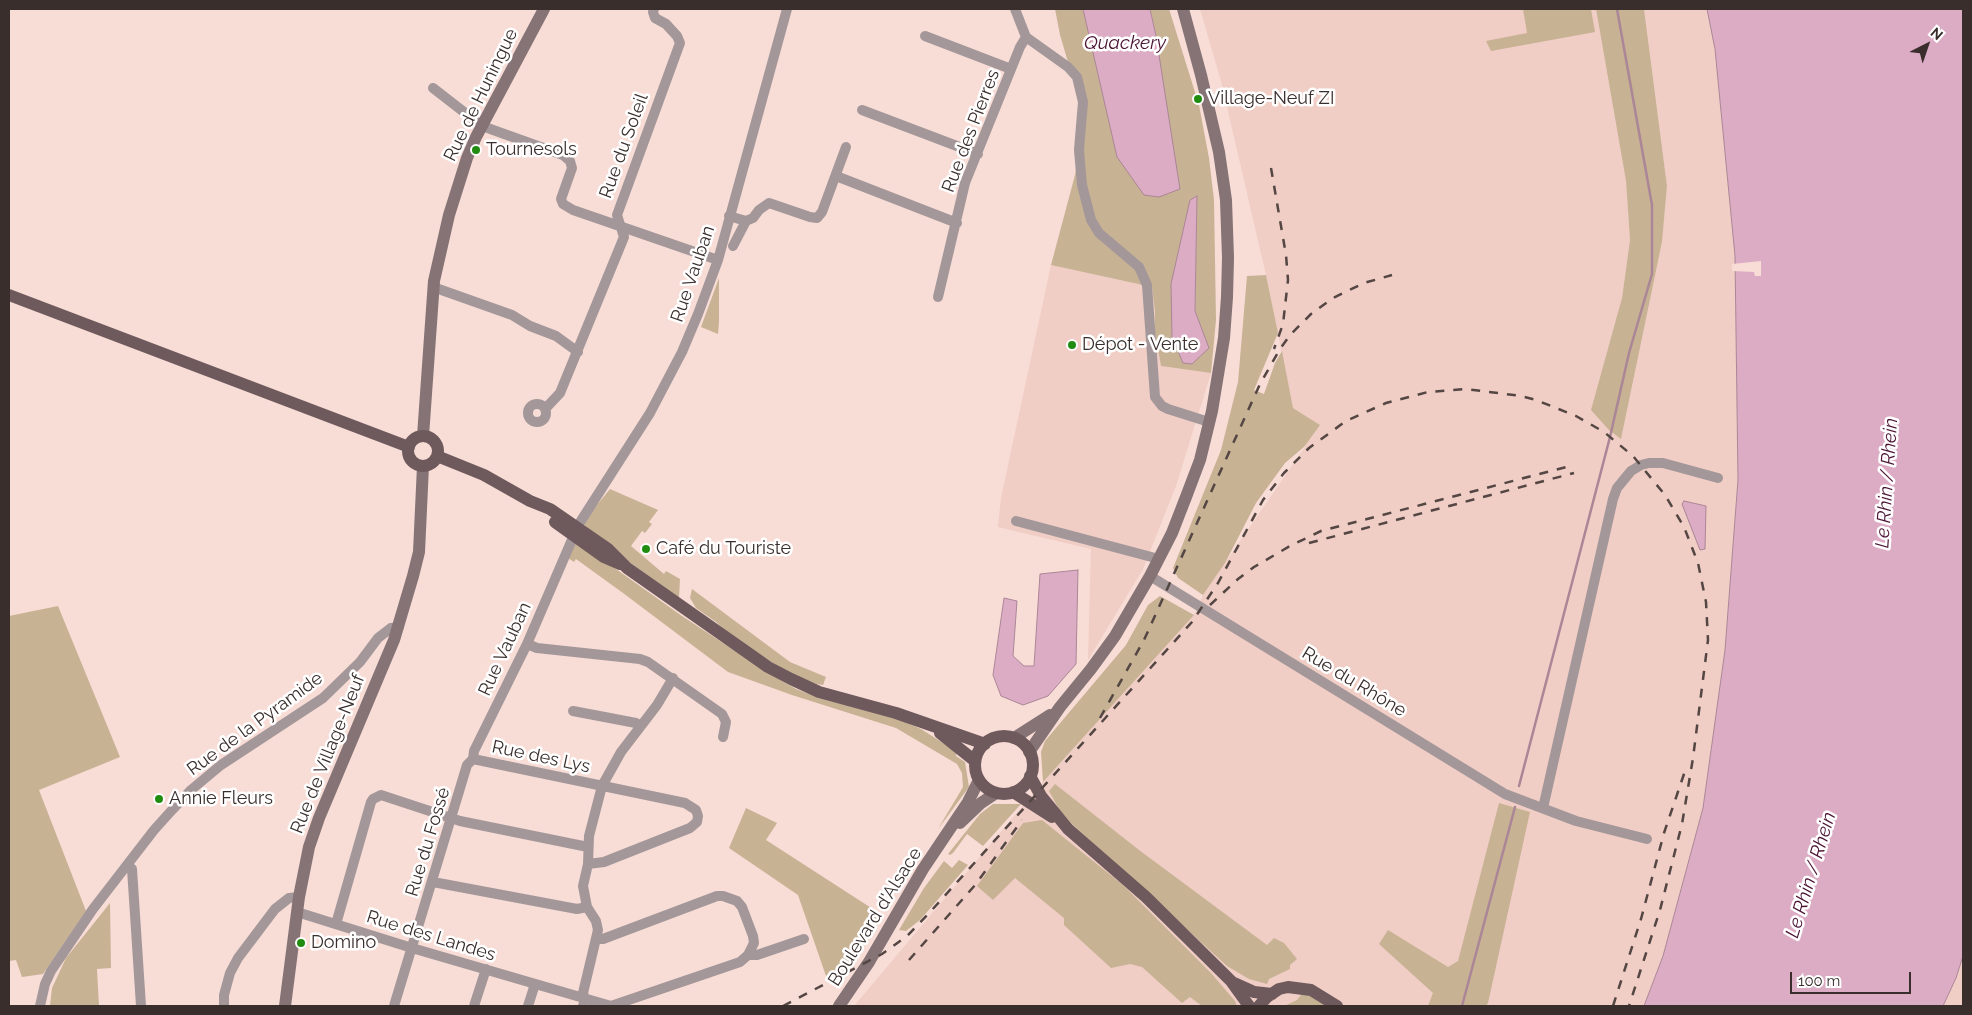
<!DOCTYPE html>
<html>
<head>
<meta charset="utf-8">
<style>
  body { margin:0 }
  #map { position:relative; width:1972px; height:1015px; overflow:hidden; background:#f8dcd6; font-family:Raleway,sans-serif }
  canvas { display:block }
  .frame { position:absolute; inset:0; border:10px solid #392e2c; pointer-events:none }
  .north { position:absolute; left:1902px; top:20px; width:50px; height:50px; -webkit-text-stroke:4px #fff; paint-order:stroke; rotate:41deg; font-size:14px; font-weight:700; line-height:20px; text-align:center; color:#392e2c }
  .north::after { content:''; display:block; margin:auto; width:18px; height:22px; background:#392e2c; clip-path:polygon(50% 0,100% 100%,50% 72%,0 100%) }
  .scale { position:absolute; left:1790px; top:972px; width:121px; height:22px; box-sizing:border-box; border:2px solid #392e2c; border-top:0; padding-left:6px; font-size:15px; line-height:18px; white-space:nowrap; color:#392e2c; -webkit-text-stroke:4px #fff; paint-order:stroke }
</style>
</head>
<body>
<div id="map">
<canvas width="1972" height="1015"></canvas>
<div class="frame"></div>
<div class="north">N</div>
<div class="scale">100 m</div>
</div>
<script>
const c = document.querySelector('canvas').getContext('2d');
c.lineJoin = 'round';
function paint(path, color) { c.fillStyle = color; c.fill(path, 'evenodd'); }
const toPath = rows => new Path2D(rows.map(r => 'M' + r).join(''));
function strokePath(path, color, width, dash) { c.strokeStyle = color; c.lineWidth = width; c.lineCap = dash ? 'butt' : 'round'; c.setLineDash(dash || []); c.stroke(path); }
function write(font, color, halo, rows, align = 'center') {
  c.font = font + ' Raleway,sans-serif'; c.lineWidth = 5; c.setLineDash([]); c.textBaseline = 'middle'; c.strokeStyle = halo; c.fillStyle = color; for (const [text, x, y, turn = 0] of rows) {
    c.save(); c.translate(x, y); c.rotate((+turn || 0) * Math.PI / 180); c.textAlign = isNaN(turn) ? turn : align; if (halo) c.strokeText(text, 0, 0); c.fillText(text, 0, 0); c.restore();
  }
}
paint(toPath([
  [1200,9,1596,9,1626,181,1630,240,1622,298,1621,439,1662,242,1667,186,1644,9,1707,9,1715,49,1735,256,1738,480,1725,650,1703,808,1663,956,1644,1006,854,1006,1043,782,1194,615,1203,595,1320,425,1293,408,1266,275,1221,81],
  [1051,265,1152,287,1161,366,1211,373,1176,486,1143,569,1088,660,1091,549,998,527,1001,498],
  [1963,956,1963,1006,1943,1006,1956,978]
]), '#f0cdc5');
paint(toPath([
  [1055,9,1083,9,1086,19,1156,36,1150,9,1169,9,1199,105,1209,158,1214,200,1216,320,1211,373,1161,366,1155,333,1155,312,1152,287,1051,265,1075,175,1085,119,1060,35],
  [1197,196,1197,197,1195,311,1190,200],
  [1523,9,1591,9,1595,32,1491,51,1486,41,1527,33],
  [1596,9,1644,9,1667,186,1662,242,1621,439,1609,430,1591,410,1622,298,1630,240,1626,181],
  [1266,275,1278,333,1254,390,1264,394,1275,363,1282,351,1293,408,1320,425,1305,446,1285,463,1256,503,1225,563,1203,595,1178,578,1173,568,1221,450,1238,382,1247,276],
  [719,278,719,322,718,334,701,327],
  [610,489,658,510,649,522,652,524,645,533,642,531,631,546,664,574,666,571,680,579,679,598,589,533,586,528,584,524,587,517],
  [578,542,682,616,770,674,796,689,819,698,899,719,921,729,957,752,956,756,965,762,969,787,938,829,963,787,962,773,957,764,896,728,792,695,728,672,623,593,576,559,574,562,568,558,573,545],
  [692,589,790,662,826,677,823,685,810,683,789,673,732,637,716,622,696,608,690,598],
  [1160,596,1194,615,1043,782,1041,752,1045,741,1126,645,1148,605],
  [58,606,120,757,39,790,86,911,43,974,22,977,16,960,9,961,9,616],
  [1055,784,1139,850,1267,945,1274,938,1284,943,1297,959,1290,965,1290,969,1269,979,1267,984,1249,979,1227,966,1072,824,1059,809,1049,791],
  [1499,803,1530,812,1488,1003,1486,1006,1428,1006,1433,993,1379,944,1388,930,1448,967,1458,961],
  [993,804,1021,804,983,846,967,834,953,853,950,855,948,854,980,814],
  [746,808,777,823,766,840,879,913,854,964,826,976,798,895,729,848],
  [1042,820,1123,885,1211,973,1235,1001,1237,1006,1202,1006,1190,997,1182,1003,1142,967,1130,964,1111,968,1064,925,1064,918,1015,878,993,900,977,886,1023,823],
  [959,860,968,865,920,920,906,931,899,930,924,888,944,861,952,868],
  [110,903,111,968,97,969,99,1006,50,1006,52,988,66,958],
  [1304,991,1332,1006,1284,1006,1297,1000]
]), '#c8b294');
const water = toPath([
  [1083,9,1150,9,1156,36,1180,189,1159,197,1144,195,1117,157,1083,9],
  [1707,9,1963,9,1963,956,1956,978,1943,1006,1644,1006,1663,956,1703,808,1725,650,1738,480,1735,256,1715,49,1707,9],
  [1197,196,1195,311,1209,348,1192,364,1183,363,1172,337,1171,284,1190,200,1197,196],
  [1684,501,1706,506,1705,549,1700,550,1682,504,1684,501],
  [1078,570,1076,664,1048,696,1023,705,1001,696,993,675,1004,598,1017,601,1013,656,1024,666,1034,666,1040,574,1078,570]
]);
paint(water, '#dcacc4');
strokePath(water, '#ab8696', 1);
paint(toPath([
  [1761,261,1761,276,1755,276,1754,272,1732,271,1732,264]
]), '#f8dcd6');
strokePath(toPath([
  [1519,786,1610,437,1629,353,1652,274,1652,205,1617,9],
  [1462,1006,1515,807]
]), '#ab8696', 2.5);
strokePath(toPath([
  [1015,9,1026,37],
  [925,36,1011,69],
  [1026,37,1068,67,1077,77,1083,102,1079,150,1082,185,1091,220,1099,233,1139,267,1147,285,1155,397,1162,406,1168,409,1209,422],
  [433,88,482,126,563,155,570,161,572,168,561,199,563,204,573,210,718,260],
  [862,110,978,154],
  [836,176,957,223],
  [729,216,746,221,753,218,759,210,769,203,810,217,817,218,822,212,846,147],
  [733,246,746,221],
  [433,287,512,315,530,326,556,336,578,352],
  [938,297,965,183,1020,47,1026,37],
  '528 413a9 9 0 1 1 18 0a9 9 0 1 1-18 0Z',
  [545,409,560,393,624,237,617,215,680,43,677,36,666,24,655,18,653,12,654,9],
  [1016,521,1159,559],
  [577,527,650,413,682,352,698,314,718,260,787,9],
  [1150,576,1505,794,1576,821,1647,839],
  [527,644,537,648,640,659,648,662,722,714,726,722,723,737],
  [573,711,636,723,641,726],
  [473,759,685,803,696,810,698,816,697,822,690,828,604,862,588,864],
  [1543,808,1613,499,1617,488,1631,471,1641,465,1649,463,1663,463,1718,478],
  [127,865,132,869,141,1006],
  [433,882,577,909,587,907],
  [297,912,412,948,611,1006,740,962,748,955,757,955,804,939],
  [336,924,371,802,373,799,381,795,460,821,588,847],
  [597,939,603,939,717,896,723,896,737,901,742,907,753,936,754,943,748,955],
  [40,1006,45,984,51,971,93,909,154,830,172,810,191,790,221,765,323,698,360,662,378,638,391,628,399,627],
  [224,1006,224,995,230,973,238,958,275,909,289,898,299,897],
  [394,1006,467,765,473,759,474,751,527,644,574,535],
  [474,1006,486,969],
  [528,1006,535,984],
  [583,1006,585,999,583,993,598,930,596,921,587,907,583,886,588,864,589,836,602,786,621,752,657,705,673,678]
]), '#a49799', 10);
strokePath(toPath([
  [423,436,434,281,449,215,467,158,476,137,544,9],
  [1014,738,1050,715],
  [1029,752,1060,707,1091,669,1115,636,1150,576,1172,533,1186,497,1200,460,1212,411,1224,338,1227,297,1228,258,1226,200,1219,152,1201,75,1183,9],
  [960,823,981,803,996,793],
  [285,1006,299,897,309,847,319,818,394,640,413,576,419,552,423,466],
  [839,1006,869,962,923,869,968,802,979,780]
]), '#857375', 12);
strokePath(toPath([
  [9,295,409,447],
  '408 451a15 15 0 1 1 30 0a15 15 0 1 1-30 0Z',
  [437,456,484,475,530,501,550,509,608,549,627,568,768,667,791,679,819,692,896,713,985,744],
  [555,522,604,557,620,564],
  [940,733,975,761],
  '975 765a29 29 0 1 1 58 0a29 29 0 1 1-58 0Z',
  [1030,776,1041,796,1068,829,1146,897,1231,981,1249,1006],
  [1013,792,1052,817],
  [1234,983,1254,992,1272,994],
  [1259,1006,1267,997,1279,989,1288,987,1311,990,1337,1006]
]), '#6e595c', 12);
strokePath(toPath([
  [1271,168,1286,255,1288,280,1283,324,1274,349],
  [1309,543,1574,473],
  [1210,605,1238,579,1254,567,1290,546,1321,531,1574,465],
  [1100,718,1144,640,1260,384,1280,349,1290,335,1311,314,1333,298,1364,283,1392,275],
  [909,960,976,884,1022,820],
  [783,1006,882,954,907,936,931,911,1192,622,1218,583,1263,500,1284,473,1309,448,1346,421,1386,403,1428,392,1466,389,1521,396,1536,400,1576,416,1604,432,1633,456,1665,495,1684,527,1698,563,1706,602,1708,640,1693,758,1682,824,1660,910,1629,1006],
  [1613,1006,1641,919,1664,833,1685,771]
]), '#534643', 2.5, [9, 9]);
for (const [x, y, r, color] of [
  [1198,99,5,"#218d10"],
  [476,150,5,"#218d10"],
  [1072,345,5,"#218d10"],
  [646,549,5,"#218d10"],
  [159,799,5,"#218d10"],
  [301,943,5,"#218d10"]
]) { const dot = new Path2D(); dot.arc(x, y, r, 0, 2 * Math.PI); c.fillStyle = color; c.fill(dot); strokePath(dot, '#fff', 2); }
write('18px', '#392e2c', '#fff', [
  ["Rue de Huningue",481,95,-64],
  ["Rue des Pierres",971,131,-69],
  ["Rue du Soleil",624,146,-70],
  ["Rue Vauban",693,274,-71],
  ["Rue Vauban",505,649,-65],
  ["Rue du Rhône",1354,682,31],
  ["Rue de la Pyramide",255,724,-36],
  ["Rue de Village-Neuf",328,754,-68],
  ["Rue des Lys",541,757,12],
  ["Rue du Fossé",428,842,-73],
  ["Boulevard d'Alsace",875,917,-58],
  ["Rue des Landes",431,936,17]
]);
write('18px', '#392e2c', '#fff', [
  ["Village-Neuf ZI",1208,99],
  ["Tournesols",486,150],
  ["Dépot - Vente",1082,345],
  ["Café du Touriste",656,549],
  ["Annie Fleurs",169,799],
  ["Domino",311,943]
], 'left');
write('italic 19px', '#4a1233', '#fff', [
  ["Quackery",1125,43],
  ["Le Rhin / Rhein",1887,483,-86],
  ["Le Rhin / Rhein",1811,875,-73]
]);
</script>
</body>
</html>
